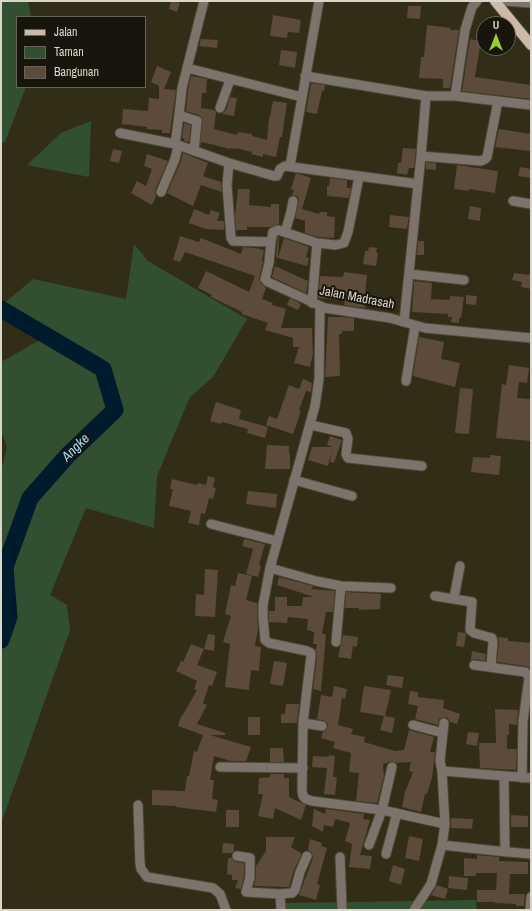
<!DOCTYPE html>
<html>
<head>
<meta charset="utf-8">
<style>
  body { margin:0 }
  #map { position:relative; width:532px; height:911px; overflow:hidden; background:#322d17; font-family:"Archivo Narrow",sans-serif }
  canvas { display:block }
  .frame { position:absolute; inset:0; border:2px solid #dad7ca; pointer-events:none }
  .legend { position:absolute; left:16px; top:16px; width:130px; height:72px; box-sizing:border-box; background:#18150c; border:1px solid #666358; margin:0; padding:5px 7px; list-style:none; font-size:12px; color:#dad7ca }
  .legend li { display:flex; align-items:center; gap:8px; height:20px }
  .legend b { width:20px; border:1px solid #666358 }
  .north { position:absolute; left:476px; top:16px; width:40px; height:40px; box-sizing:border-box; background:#18150c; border:1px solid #666358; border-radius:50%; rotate:0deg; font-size:11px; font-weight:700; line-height:16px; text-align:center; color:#dad7ca }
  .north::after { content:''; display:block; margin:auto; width:14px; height:18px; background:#9cca31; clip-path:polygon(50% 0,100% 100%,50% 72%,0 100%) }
</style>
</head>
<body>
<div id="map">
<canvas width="532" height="911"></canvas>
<div class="frame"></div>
<ul class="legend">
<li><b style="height:5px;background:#ccb9aa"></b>Jalan</li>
<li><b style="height:11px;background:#334f32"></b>Taman</li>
<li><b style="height:11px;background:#5c4a3a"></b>Bangunan</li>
</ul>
<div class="north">U</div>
</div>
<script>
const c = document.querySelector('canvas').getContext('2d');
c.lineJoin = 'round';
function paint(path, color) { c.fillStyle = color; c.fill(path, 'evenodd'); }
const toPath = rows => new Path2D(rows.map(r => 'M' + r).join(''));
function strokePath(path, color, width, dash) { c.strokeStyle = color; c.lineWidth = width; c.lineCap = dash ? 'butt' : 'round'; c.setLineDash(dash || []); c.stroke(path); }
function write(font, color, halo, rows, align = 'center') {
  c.font = font + ' "Archivo Narrow",sans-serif'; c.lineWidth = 4; c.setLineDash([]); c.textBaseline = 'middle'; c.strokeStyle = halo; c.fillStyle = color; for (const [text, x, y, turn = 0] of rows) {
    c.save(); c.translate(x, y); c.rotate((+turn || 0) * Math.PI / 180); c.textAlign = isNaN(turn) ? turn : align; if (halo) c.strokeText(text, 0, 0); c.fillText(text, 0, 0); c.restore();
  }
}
paint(toPath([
  [1,1,28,1,31,17,17,17,17,87,26,87,5,142,1,143],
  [91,121,89,177,27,165,61,133],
  [134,244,148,261,247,319,213,377,190,397,157,476,154,528,86,508,50,595,67,605,70,630,2,821,1,831,1,471,7,447,1,430,1,362,45,337,1,310,1,306,33,279,126,299],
  [476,900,477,910,286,910,285,903]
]), '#334f32');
strokePath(toPath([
  [1,309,103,369,115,410,68,455,30,498,5,567,9,617,1,640]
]), '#001b2b', 17);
paint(toPath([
  [171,1,180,3,177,12,169,9],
  [408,6,421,6,420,19,407,18],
  [273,15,301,20,299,33,288,32,287,38,270,36],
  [427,25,451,28,450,30,459,30,450,88,443,88,443,79,419,78,421,57,424,57],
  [201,39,218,40,217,48,199,46],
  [470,39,481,41,475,77,531,85,531,99,462,91],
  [281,50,297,52,295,68,279,65],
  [157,66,171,72,164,89,176,90,170,133,162,133,162,130,147,129,147,127,122,124,123,109,148,111,149,98,159,99,159,86,151,82],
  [191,76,207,79,206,93,202,93,201,108,214,110,216,112,214,129,237,135,238,132,252,134,252,136,267,140,269,117,270,117,273,101,287,103,282,137,280,137,276,157,263,154,263,157,251,154,252,152,239,149,239,147,238,149,230,148,230,149,202,142,200,147,202,119,199,115,186,111,188,89],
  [311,83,325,85,324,91,322,91,317,114,306,112],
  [230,97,237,98,234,116,222,114,226,110],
  [184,123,191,125,189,142,184,141,185,139,182,138],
  [499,129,531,134,530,151,495,147],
  [403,148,416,149,414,168,409,168,407,175,397,173,398,163,401,163],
  [113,149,122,151,119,163,110,161],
  [183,153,208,163,203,176,221,182,222,192,201,185,193,206,167,193,181,161],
  [147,154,168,161,155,190,156,196,152,205,131,193,137,181,146,186,152,169,144,166],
  [426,162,436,163,436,170,426,169],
  [457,165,498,171,495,193,469,189,469,191,454,189],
  [520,167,531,169,531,178,518,176],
  [296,173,311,178,302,209,319,214,320,212,327,212,327,216,335,217,334,238,318,237,305,233,305,221,295,218,299,199,297,196,292,195,294,190,291,189],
  [330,178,347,180,347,188,351,188,349,198,327,196,327,186,329,186],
  [238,189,250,189,249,205,271,207,271,204,279,204,279,224,270,227,247,227,247,230,236,230,235,216],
  [470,206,481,208,480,221,468,219],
  [194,209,209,215,211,210,220,213,217,221,224,221,224,230,206,229,189,223],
  [390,215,409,217,407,229,389,227],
  [180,236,199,242,201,238,241,254,243,247,256,248,264,250,262,260,263,262,259,278,261,283,266,288,262,299,273,303,272,305,286,309,281,328,312,328,313,354,310,367,294,363,299,347,293,347,293,338,265,330,268,323,242,314,242,312,211,297,212,295,198,288,206,271,249,292,255,276,185,252,180,262,173,260],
  [278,236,279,237,278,258,276,257],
  [284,238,309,247,306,257,309,258,307,266,278,258],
  [418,241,424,241,424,255,417,255],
  [369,247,377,248,376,252,378,253,376,266,363,264,365,251,368,251],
  [275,266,308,281,306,293,272,277],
  [344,272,367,275,365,295,367,295,365,308,344,305,345,300,318,298,320,276,343,277],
  [514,273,531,275,531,289,521,287,522,282,512,280],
  [414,281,432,283,431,299,450,300,450,296,464,297,461,318,459,318,459,323,451,322,452,317,448,317,448,314,412,312],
  [466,295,477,296,476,305,466,304],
  [290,298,301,304,298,310,287,305],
  [328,317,342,317,354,318,354,331,342,331,342,334,339,334,340,376,325,377],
  [419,337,444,342,441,359,460,363,455,387,413,376],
  [509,365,529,368,527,383,519,382,517,398,531,399,531,441,496,438,502,384,506,385],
  [303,379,312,383,311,392,306,391,299,410,301,411,293,434,266,425,269,416,277,419,289,385,299,389],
  [460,388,473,389,469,434,455,433],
  [216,402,241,410,239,419,268,427,265,438,247,433,248,429,222,422,221,424,210,421],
  [330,436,342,440,334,463,330,462,332,451,328,466,308,460,312,447,332,447,327,445],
  [267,445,289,446,289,453,290,453,290,469,265,469],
  [490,455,501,456,499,475,471,472,473,457,490,458],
  [208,476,215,478,213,487,216,488,213,499,209,498,205,514,201,513,199,525,188,523,191,511,169,506,173,489,170,489,172,479,197,485,198,483,206,485],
  [248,491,277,494,276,508,246,504],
  [244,539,265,544,259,565,261,566,258,577,246,574,253,549,242,546],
  [205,569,218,570,215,617,195,616,196,594,204,595],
  [238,573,252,576,246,600,257,603,258,630,255,646,261,647,259,671,251,670,249,690,225,687,230,644,223,642,231,616,225,614,231,585,235,586],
  [279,577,313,586,312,589,335,591,333,612,326,612,322,634,326,634,321,691,313,689,317,657,316,649,317,644,313,644,314,632,307,630,308,619,288,617,287,623,269,622,269,611,275,611,275,597,287,597,287,606,302,606,303,597,314,597,277,585],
  [346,592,381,594,380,609,359,610,359,608,345,608],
  [458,632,465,633,466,635,464,647,456,646],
  [208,634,215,635,214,651,204,649],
  [343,635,358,637,357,647,353,646,351,659,338,657],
  [498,637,508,638,508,641,531,643,531,669,526,666,497,662,499,642],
  [191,644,204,649,197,665,217,672,212,686,209,685,203,703,207,705,197,724,225,733,225,735,210,735,251,747,246,761,231,761,214,756,210,780,214,780,212,799,218,800,216,812,176,807,176,806,152,805,152,790,185,791,187,776,189,776,194,751,197,752,203,735,178,726,181,716,182,716,197,690,194,689,197,681,176,671,181,661,183,662],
  [472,651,486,654,485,661,475,659,471,660],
  [274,661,287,663,283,686,270,684],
  [388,675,404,677,402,688,386,685],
  [334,686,347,689,345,699,342,698,338,725,353,729,351,734,365,737,364,742,395,751,404,750,409,730,434,737,430,752,435,752,432,778,427,794,425,794,421,812,402,807,405,792,413,772,409,771,411,762,396,763,391,761,387,763,383,764,384,776,377,803,356,801,359,773,349,772,351,753,333,748,335,742,321,738,323,732,327,729,328,724,325,721,317,719,321,695,332,697],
  [364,686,391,690,385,716,395,718,392,733,380,730,384,716,360,712],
  [410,691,418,692,418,697,444,700,443,708,460,714,457,724,450,722,448,718,445,717,439,719,438,725,415,719,418,706,408,704],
  [286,704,299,704,297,723,281,723,281,714,285,714],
  [495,709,518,710,517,725,509,724,509,735,507,735,507,749,517,749,516,770,480,768,479,743,496,743],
  [248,717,260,717,260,735,248,735],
  [468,732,479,733,477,746,466,744],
  [270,748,283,748,284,762,270,762],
  [329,755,335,756,333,777,337,777,335,795,324,794,327,768,312,767,313,756,329,757],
  [270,774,284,774,284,778,289,778,289,797,306,805,301,820,275,808,273,819,258,816,263,794,258,794,259,778,270,777],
  [314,809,325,814,326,809,364,814,363,819,370,820,360,855,372,856,370,869,349,867,352,844,345,841,350,823,335,819,333,827,324,825,323,832,312,826],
  [226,810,239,810,239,827,226,827],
  [511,815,528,816,528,827,511,827],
  [451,818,473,819,472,829,451,828],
  [409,836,423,839,419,861,405,858],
  [266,837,295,837,291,847,302,854,294,870,289,887,254,886,256,877,256,866,266,851],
  [310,839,322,843,321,846,327,848,317,884,320,885,316,900,299,895,313,858,312,853,308,850],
  [223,843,234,844,234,851,232,853,222,853],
  [477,855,499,857,499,861,528,862,528,874,510,874,509,894,525,894,524,906,516,906,516,904,495,903,495,902,477,902,477,890,496,890,497,873,476,873,476,876,464,876,464,858,477,859],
  [228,858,231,858,236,862,244,863,244,876,241,889,235,888,238,880,232,880,232,875,227,874],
  [393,865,405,869,401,885,389,881],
  [449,876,468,878,467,890,448,888],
  [437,885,448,889,445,899,431,895]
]), '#5c4a3a');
const minor = toPath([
  [504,1,531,3],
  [187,68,302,97],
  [305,76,426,96,455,96,531,105],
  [455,96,465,30,472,7,477,1],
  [220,108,230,80],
  [179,115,197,121,194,151],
  [120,133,175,144,229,163,274,176,277,176,280,169,285,166,418,184],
  [175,144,179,115,182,88,204,1],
  [421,156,481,161,485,159,487,157,498,101],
  [229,163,227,185,231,238,233,241,271,242,269,263,265,279,268,282,325,308,390,318,425,328,531,338],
  [290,166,319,1],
  [161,192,175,159,178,146],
  [513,201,531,204],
  [285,232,291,212,293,201],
  [271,242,273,232,278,230,317,243,336,245,344,243,348,232,359,177],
  [409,274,464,280],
  [312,303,317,243],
  [320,307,319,379,315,406,270,568,263,605,263,616,265,640,269,643,307,651,311,653,311,656,303,723,302,790,303,796,306,799,312,801,382,810,445,824],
  [404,321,421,156,426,96],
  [406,381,415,326],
  [311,425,346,433,348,439,346,454,348,458,422,466],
  [294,480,352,496],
  [211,524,277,541],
  [270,568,316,581,341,586,391,588],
  [435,596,472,602,470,630,474,633,492,638,493,642,491,666],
  [454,598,460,566],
  [336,642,341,586],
  [474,665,525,672,527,674,529,678,523,721,522,778],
  [303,723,322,726],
  [413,725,443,733],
  [220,767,303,768],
  [442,771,440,761,444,723],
  [504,777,505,852],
  [138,805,140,863,141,869,147,877,213,888,220,894,226,910],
  [369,845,382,810,392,767],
  [442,845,497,851,531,854],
  [386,854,397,813],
  [237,856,250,858,250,877,246,892,280,894,281,910],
  [340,857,342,910],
  [280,894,292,893,295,890,300,872,307,856],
  [414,910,431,884,442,845,445,824,442,771,531,778],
  [530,910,531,897]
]);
const major = toPath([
  [495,1,531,45]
]);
strokePath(minor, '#4d4834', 11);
strokePath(major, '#4d4834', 12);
strokePath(minor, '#7c736c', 9);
strokePath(major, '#ccb9aa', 10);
write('13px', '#dad7ca', '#18150c', [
  ["Jalan Madrasah",357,298,11]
]);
write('italic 14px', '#a2d9fa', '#18150c', [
  ["Angke",76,448,-45]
]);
</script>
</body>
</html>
